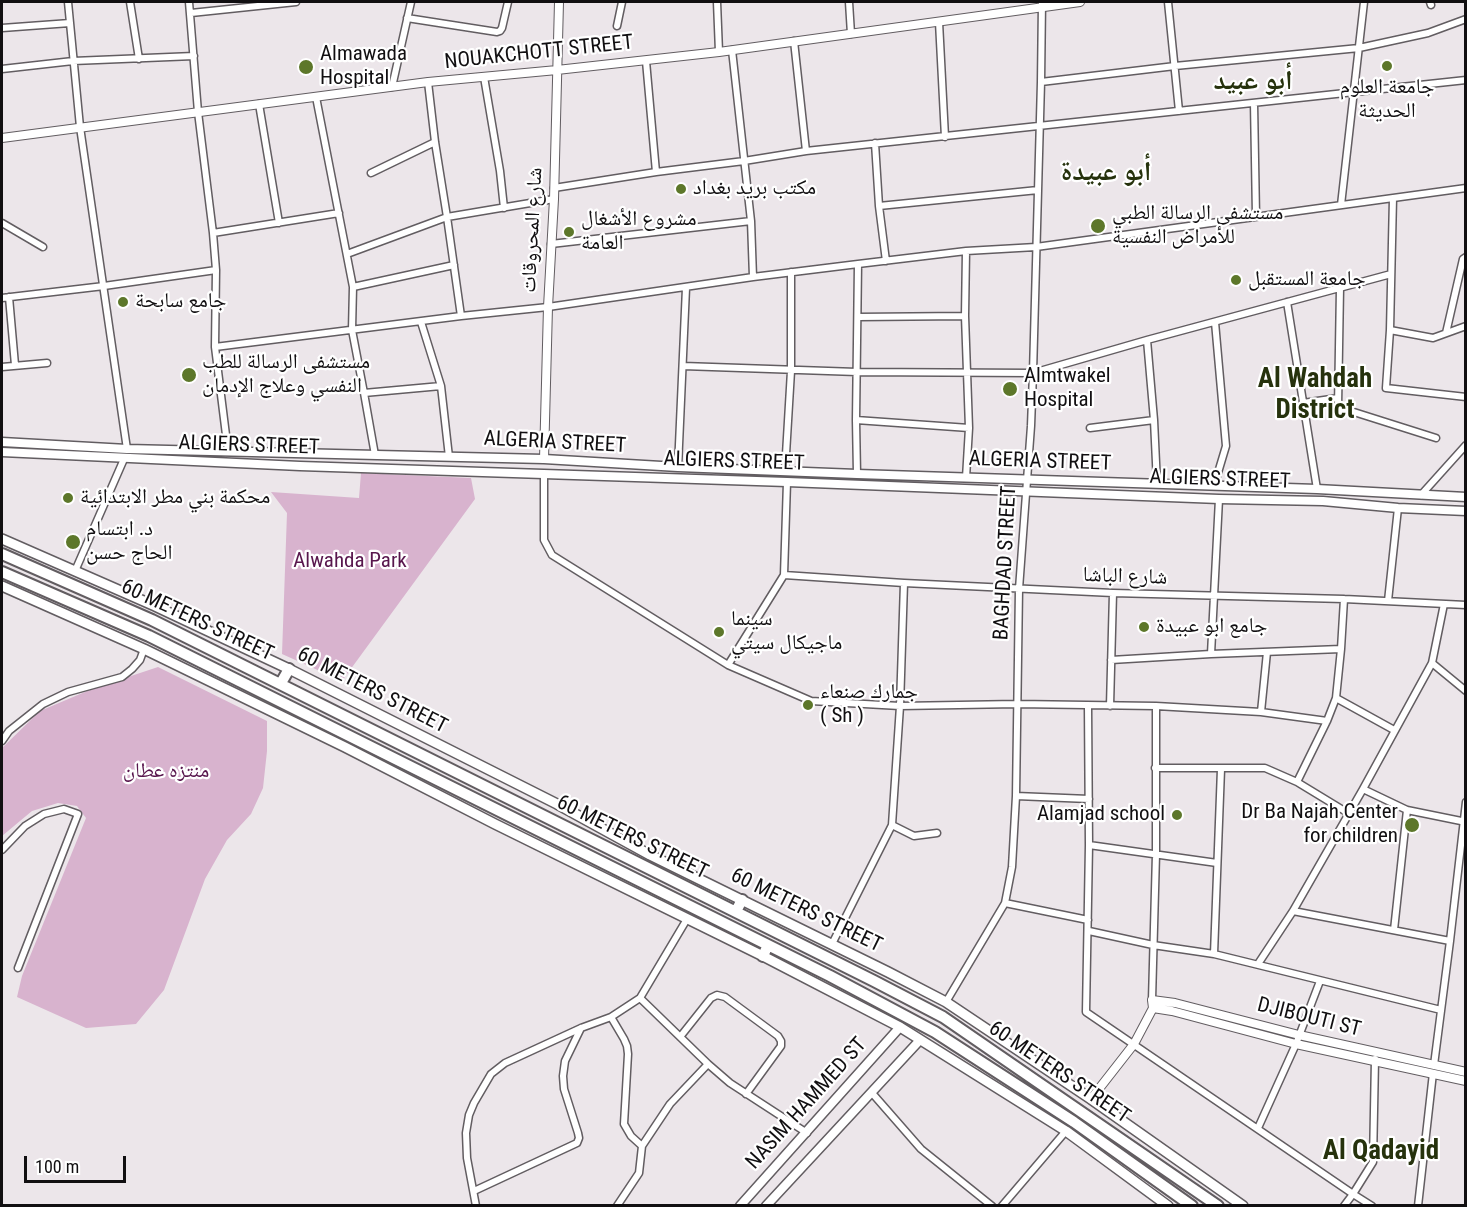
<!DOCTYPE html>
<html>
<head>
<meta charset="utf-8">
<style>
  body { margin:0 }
  #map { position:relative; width:1467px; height:1207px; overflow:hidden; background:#ece6ea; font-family:"Roboto Condensed",sans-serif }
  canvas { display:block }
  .frame { position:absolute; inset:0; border:3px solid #110f11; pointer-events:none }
  .scale { position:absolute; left:24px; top:1156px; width:102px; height:27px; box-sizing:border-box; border:3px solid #110f11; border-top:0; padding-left:8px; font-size:18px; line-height:21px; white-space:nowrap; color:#110f11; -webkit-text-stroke:4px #fff; paint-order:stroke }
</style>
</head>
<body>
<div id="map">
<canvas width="1467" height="1207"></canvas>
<div class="frame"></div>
<div class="scale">100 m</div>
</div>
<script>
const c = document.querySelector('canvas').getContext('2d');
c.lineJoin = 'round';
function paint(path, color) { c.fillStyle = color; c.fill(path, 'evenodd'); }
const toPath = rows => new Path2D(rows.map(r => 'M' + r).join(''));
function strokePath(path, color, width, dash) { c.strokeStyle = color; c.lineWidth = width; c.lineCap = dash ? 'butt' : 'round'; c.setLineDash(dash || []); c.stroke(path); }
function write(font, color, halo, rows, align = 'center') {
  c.font = font + ' "Roboto Condensed","Noto Naskh Arabic",sans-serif'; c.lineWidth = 4.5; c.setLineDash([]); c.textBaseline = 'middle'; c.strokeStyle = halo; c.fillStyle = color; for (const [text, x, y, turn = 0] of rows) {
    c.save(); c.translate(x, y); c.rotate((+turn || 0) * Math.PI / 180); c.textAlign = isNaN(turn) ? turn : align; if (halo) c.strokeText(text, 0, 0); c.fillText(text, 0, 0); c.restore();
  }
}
paint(toPath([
  [361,473,471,478,475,499,342,681,282,654,287,513,271,492,359,498],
  [158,667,267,721,267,751,263,788,251,814,227,840,205,879,164,990,136,1024,86,1028,17,997,22,976,86,818,77,806,58,803,32,811,2,836,2,748,40,711,92,689]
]), '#d8b3ce');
const minor = toPath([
  [68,2,80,127,127,449],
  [130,2,139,59],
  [189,2,198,112,213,233,216,270,215,347,228,451],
  [717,2,719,52],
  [849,2,851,34],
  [1168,2,1179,111],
  [1430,2,1431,5],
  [191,13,296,2],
  [407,18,497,32,500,31,502,28,508,2],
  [939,22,945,137],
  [617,26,622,2],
  [2,28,70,23],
  [794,41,806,151],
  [732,50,751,221,753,277],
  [646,61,656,172],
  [2,69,73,61,194,56],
  [484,77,500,171,504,208],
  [428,82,435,142,447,217,461,316],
  [1041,82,1175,66,1359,48,1428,33,1466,19],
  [392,87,411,2],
  [316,97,353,287,352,330,364,393,375,455],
  [1254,103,1256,216],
  [259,104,279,223],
  [875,143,879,206,886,261],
  [371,173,435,142],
  [554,188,656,172,744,161,806,151,1466,80],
  [1393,198,1390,330,1386,388,1466,397],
  [1341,205,1364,2],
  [879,206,1038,190],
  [2,223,43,247],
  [213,233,339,213],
  [551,244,751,221],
  [347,254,447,217,554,199],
  [353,287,454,265],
  [1340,288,1338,407,1436,438],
  [9,297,15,365],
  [2,298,104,286,216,270],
  [1287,302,1317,489],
  [858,317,965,316],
  [421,322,441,386,449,457],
  [1390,330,1433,338,1466,326],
  [1446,333,1463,259,1466,257],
  [1147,340,1154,420,1157,484],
  [215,347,461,316,548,307,753,277,858,264,966,251,1036,247,1466,188],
  [683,366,857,372,1033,373,1147,340,1391,274],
  [2,367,47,363],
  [364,393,441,386],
  [1303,403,1338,398],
  [856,420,969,428],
  [1090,428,1154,420],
  [678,467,686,288],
  [785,471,791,371,791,272],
  [544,474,544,540,552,555,728,665,811,701,900,706,1017,704,1156,706,1261,712,1327,721],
  [857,474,856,420,858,264],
  [966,478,969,428,965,316,966,251],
  [1214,486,1226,446,1215,322],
  [1421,495,1466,445],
  [75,571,124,459],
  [784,575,904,583,1113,593,1344,599,1466,605],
  [1388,601,1398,508],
  [1211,654,1219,499],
  [1111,660,1211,654,1341,649],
  [1432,663,1466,691],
  [728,665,784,575,787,482],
  [1336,698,1394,730],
  [1088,706,1089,845,1086,1012,1353,1194,1372,1206],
  [1110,706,1113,593],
  [1261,712,1267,652],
  [2,741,9,731,43,704,68,692,122,677,132,669,140,660,144,649],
  [1155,768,1265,768,1297,782,1348,813],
  [1297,782,1327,721,1336,698,1341,649,1344,599],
  [1363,789,1407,810,1466,822],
  [1016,796,1089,799],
  [892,825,914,836,937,833],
  [1089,845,1217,863],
  [2,850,25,826,44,814,64,809,78,814,18,968],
  [1005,903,1088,920],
  [1293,911,1450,941],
  [1394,930,1407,810],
  [1089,931,1153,945,1214,954,1441,1010],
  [832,944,892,825,900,706,904,583],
  [1214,954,1221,769],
  [1258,964,1293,911,1363,789,1432,663,1444,604],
  [640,998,708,1064,730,1083,807,1133],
  [1152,1000,1156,854,1156,706],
  [946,1002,1005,903,1012,867,1016,796,1019,589,1031,426,1033,373,1041,82,1042,2],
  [611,1017,624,1039,627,1046,628,1054,624,1124,631,1136,642,1146],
  [680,1037,711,998,717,995,725,997,778,1036,781,1041,781,1046,746,1094],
  [1434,1065,1450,941,1466,802],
  [872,1093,921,1149,992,1206],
  [1258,1128,1296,1044,1320,981],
  [474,1191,577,1143,579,1138,578,1133,564,1089,563,1076,565,1061,581,1028],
  [476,1206,467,1158,466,1133,469,1115,474,1103,491,1074,505,1063,581,1028,611,1017,640,998,687,919],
  [617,1206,639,1173,642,1146,670,1104,708,1064],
  [1002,1206,1066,1131],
  [1344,1206,1353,1194,1373,1162,1375,1059],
  [1418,1206,1433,1073]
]);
const tertiary = toPath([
  [2,138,428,82,557,70,719,52,1080,2],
  [544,459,548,307,554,199,559,2],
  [1153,1008,1172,1011,1296,1044,1466,1081],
  [1091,1099,1134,1044,1153,1008,1152,1000,1175,1003,1299,1035,1466,1072]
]);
const secondary = toPath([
  [2,442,127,449,544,459,678,467,857,474,1317,489,1466,497],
  [2,452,300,466,787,482,1219,499,1323,501,1398,508,1466,511],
  [740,1206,900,1027],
  [766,1206,920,1040]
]);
const primary = toPath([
  [2,539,155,606,289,669,557,804,650,855,888,972,946,1002,1091,1099,1243,1206],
  [2,586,144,649,345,747,495,824,763,956,900,1027,1066,1131,1168,1206]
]);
const trunk = toPath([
  [2,554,152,620,874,981,943,1017,1218,1206],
  [2,572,149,636,830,976,935,1032,1074,1122,1192,1206],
  [281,683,289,669],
  [736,911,742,900],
  [763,956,768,945]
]);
strokePath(minor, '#625d61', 9);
strokePath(tertiary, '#625d61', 10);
strokePath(secondary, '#625d61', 11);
strokePath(primary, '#625d61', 12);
strokePath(trunk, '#625d61', 14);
strokePath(minor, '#fff', 6);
strokePath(tertiary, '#fff', 8);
strokePath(secondary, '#fff', 8);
strokePath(primary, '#fff', 9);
strokePath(trunk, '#fff', 10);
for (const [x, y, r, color] of [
  [1387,66,6,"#5d772a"],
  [306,67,8,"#5d772a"],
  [681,189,6,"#5d772a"],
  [1098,226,8,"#5d772a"],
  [569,232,6,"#5d772a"],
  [1236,280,6,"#5d772a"],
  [123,302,6,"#5d772a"],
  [189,375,8,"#5d772a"],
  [1010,389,8,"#5d772a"],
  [68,498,6,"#5d772a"],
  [73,542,8,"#5d772a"],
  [1144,627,6,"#5d772a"],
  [719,632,6,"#5d772a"],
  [808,705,6,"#5d772a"],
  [1177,815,6,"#5d772a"],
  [1412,825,8,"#5d772a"]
]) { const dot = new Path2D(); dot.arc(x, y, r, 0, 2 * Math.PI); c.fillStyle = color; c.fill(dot); strokePath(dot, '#fff', 2); }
write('21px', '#110f11', '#fff', [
  ["NOUAKCHOTT STREET",539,53,-6],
  ["شارع المحروقات",533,230,-87],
  ["ALGERIA STREET",555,443,3],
  ["ALGIERS STREET",249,446,2],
  ["ALGIERS STREET",734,462,2],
  ["ALGERIA STREET",1040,462,2],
  ["ALGIERS STREET",1220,480,2],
  ["BAGHDAD STREET",1006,563,-87],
  ["شارع الباشا",1125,577,2],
  ["60 METERS STREET",197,621,25],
  ["60 METERS STREET",372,691,27],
  ["60 METERS STREET",632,838,26],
  ["60 METERS STREET",806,911,26],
  ["DJIBOUTI ST",1309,1018,14],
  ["60 METERS STREET",1059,1073,34],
  ["NASIM HAMMED ST",807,1104,-48]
]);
write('21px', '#110f11', '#fff', [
  ["Almawada",320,55],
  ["Hospital",320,79],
  ["جامعة العلوم",1387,88,"center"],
  ["الحديثة",1387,112,"center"],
  ["مكتب بريد بغداد",693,189],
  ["مستشفى الرسالة الطبي",1112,214],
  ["للأمراض النفسية",1112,238],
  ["مشروع الأشغال",581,220],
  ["العامة",581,244],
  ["جامعة المستقبل",1248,280],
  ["جامع سابحة",135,302],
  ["مستشفى الرسالة للطب",202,363],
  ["النفسي وعلاج الإدمان",202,387],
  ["Almtwakel",1024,377],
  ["Hospital",1024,401],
  ["محكمة بني مطر الابتدائية",80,498],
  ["د. ابتسام",86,530],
  ["الحاج حسن",86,554],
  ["سينما",731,620],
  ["ماجيكال سيتي",731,644],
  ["جامع ابو عبيدة",1156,627],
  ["جمارك صنعاء",820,693],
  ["( Sh )",820,717],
  ["Dr Ba Najah Center",1398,813,"right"],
  ["for children",1398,837,"right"],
  ["Alamjad school",1165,815,"right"]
], 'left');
write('21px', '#58164d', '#fff', [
  ["Alwahda Park",350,562],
  ["منتزه عطان",166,772]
]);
write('bold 27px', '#26320d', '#fff', [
  ["أبو عبيد",1253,82],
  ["أبو عبيدة",1106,173],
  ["Al Wahdah",1315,380],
  ["District",1315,411],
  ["Al Qadayid",1381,1152]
]);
</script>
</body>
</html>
